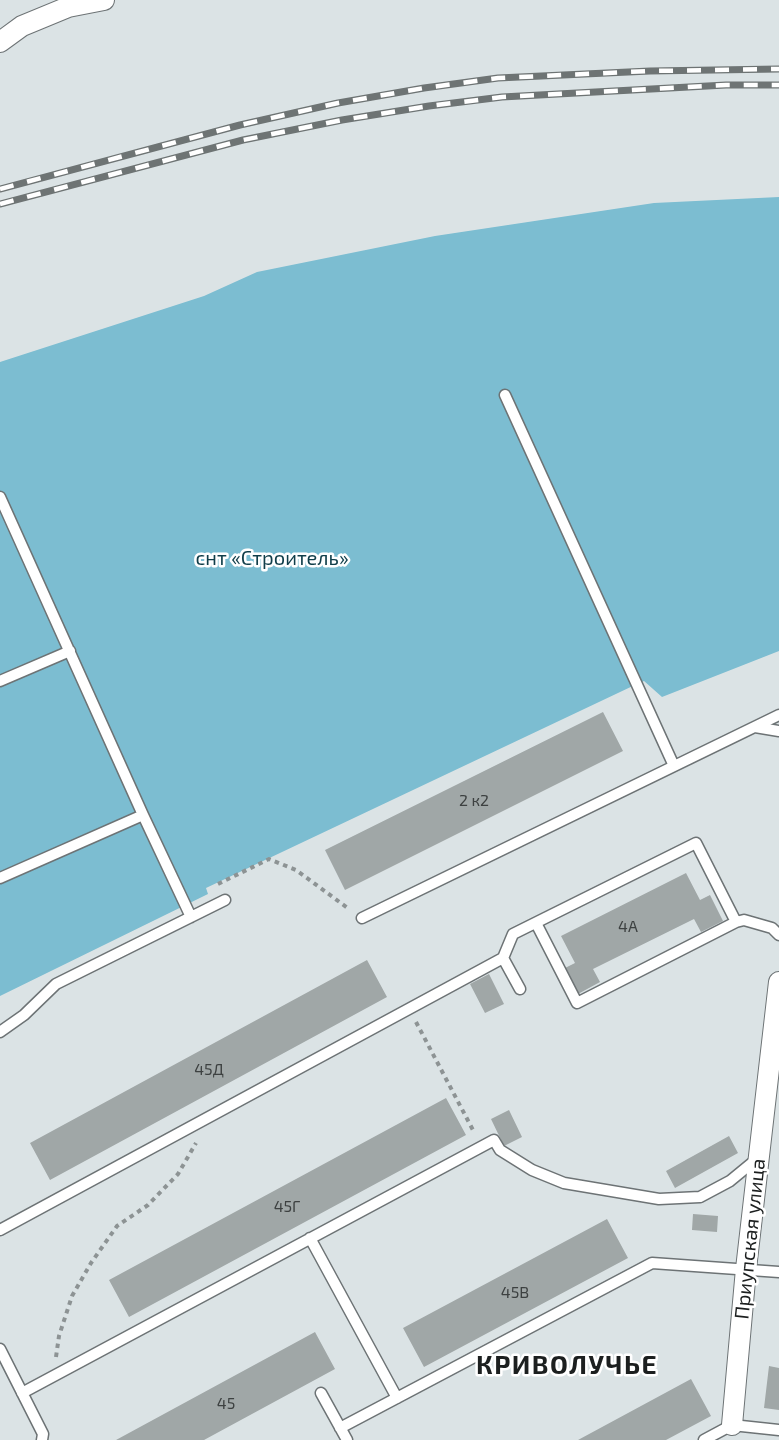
<!DOCTYPE html>
<html>
<head>
<meta charset="utf-8">
<style>
  body { margin:0 }
  canvas { display:block; background:#dbe3e5 }
</style>
</head>
<body>
<canvas width="779" height="1440"></canvas>
<script>
const c = document.querySelector('canvas').getContext('2d');
c.lineJoin = 'round';
function paint(path, color) { c.fillStyle = color; c.fill(path, 'evenodd'); }
const toPath = rows => new Path2D(rows.map(r => 'M' + r).join(''));
function strokePath(path, color, width, dash) { c.strokeStyle = color; c.lineWidth = width; c.lineCap = dash ? 'butt' : 'round'; c.setLineDash(dash || []); c.stroke(path); }
function write(font, color, halo, rows, align = 'center') {
  c.font = font + ' "Exo 2",sans-serif'; c.lineWidth = 5; c.setLineDash([]); c.textBaseline = 'middle'; c.strokeStyle = halo; c.fillStyle = color; for (const [text, x, y, turn = 0] of rows) {
    c.save(); c.translate(x, y); c.rotate((+turn || 0) * Math.PI / 180); c.textAlign = isNaN(turn) ? turn : align; if (halo) c.strokeText(text, 0, 0); c.fillText(text, 0, 0); c.restore();
  }
}
paint(toPath([
  [779,197,779,651,662,697,644,681,637,684,206,888,208,894,0,996,0,362,204,296,257,272,435,236,654,203]
]), '#7cbdd1');
paint(toPath([
  [603,712,623,751,345,890,325,850],
  [686,873,700,900,710,895,723,921,701,932,694,919,593,969,600,982,578,994,565,968,575,963,561,936],
  [367,960,387,997,50,1180,30,1143],
  [489,974,504,1004,485,1013,470,984],
  [446,1098,466,1135,129,1317,109,1280],
  [509,1110,522,1137,504,1146,491,1119],
  [729,1136,738,1153,675,1188,666,1171],
  [693,1214,718,1216,717,1232,692,1230],
  [607,1219,628,1258,424,1367,403,1328],
  [315,1332,335,1369,204,1440,116,1440],
  [769,1366,779,1368,779,1410,764,1408],
  [691,1379,711,1416,666,1440,578,1440]
]), '#a0a7a7');
const service = toPath([
  [505,395,674,766],
  [0,497,143,815,191,917],
  [0,681,70,651],
  [755,727,779,731],
  [0,878,143,815],
  [362,918,779,715],
  [536,923,577,1003,736,922],
  [520,989,503,958,513,934,696,843,736,922,744,920,772,928,779,935],
  [0,1032,24,1015,56,984,225,900],
  [0,1230,503,958],
  [310,1238,397,1398],
  [0,1349,43,1434,42,1440],
  [22,1393,494,1140,500,1150,532,1170,564,1183,659,1199,700,1197,730,1181,758,1158],
  [321,1393,347,1440],
  [340,1428,652,1263,779,1272],
  [704,1440,732,1425,779,1430]
]);
const minor = toPath([
  [0,42,22,26,68,7,104,0],
  [732,1425,746,1269,779,982]
]);
strokePath(service, '#6d7375', 13);
strokePath(minor, '#6d7375', 22);
strokePath(toPath([
  [218,884,269,859,296,870,349,909],
  [416,1022,474,1132],
  [56,1357,59,1336,72,1296,91,1263,117,1226,148,1205,178,1174,196,1143]
]), '#8d9394', 4, [4.5, 4.5]);
strokePath(service, '#fff', 10);
strokePath(minor, '#fff', 20);
const rail = toPath([
  [0,189,240,125,338,103,424,88,498,78,650,71,779,69],
  [0,204,243,140,342,120,429,106,502,97,726,85,779,85]
]);
strokePath(rail, '#6e7474', 7);
strokePath(rail, '#fff', 4.5, [14]);
write('16px', '#3d4141', null, [
  ["2 к2",474,801],
  ["4А",628,927],
  ["45Д",209,1070],
  ["45Г",287,1207],
  ["45В",515,1293],
  ["45",226,1404]
]);
write('20px', '#103e4a', '#fff', [
  ["снт «Строитель»",272,558]
]);
write('20px', '#1c1f1f', '#fff', [
  ["Приупская улица",750,1239,-84]
]);
c.letterSpacing = '1.5px';
write('bold 26px', '#1c1f1f', '#fff', [
  ["КРИВОЛУЧЬЕ",567,1365]
]);
c.letterSpacing = '0px';
</script>
</body>
</html>
